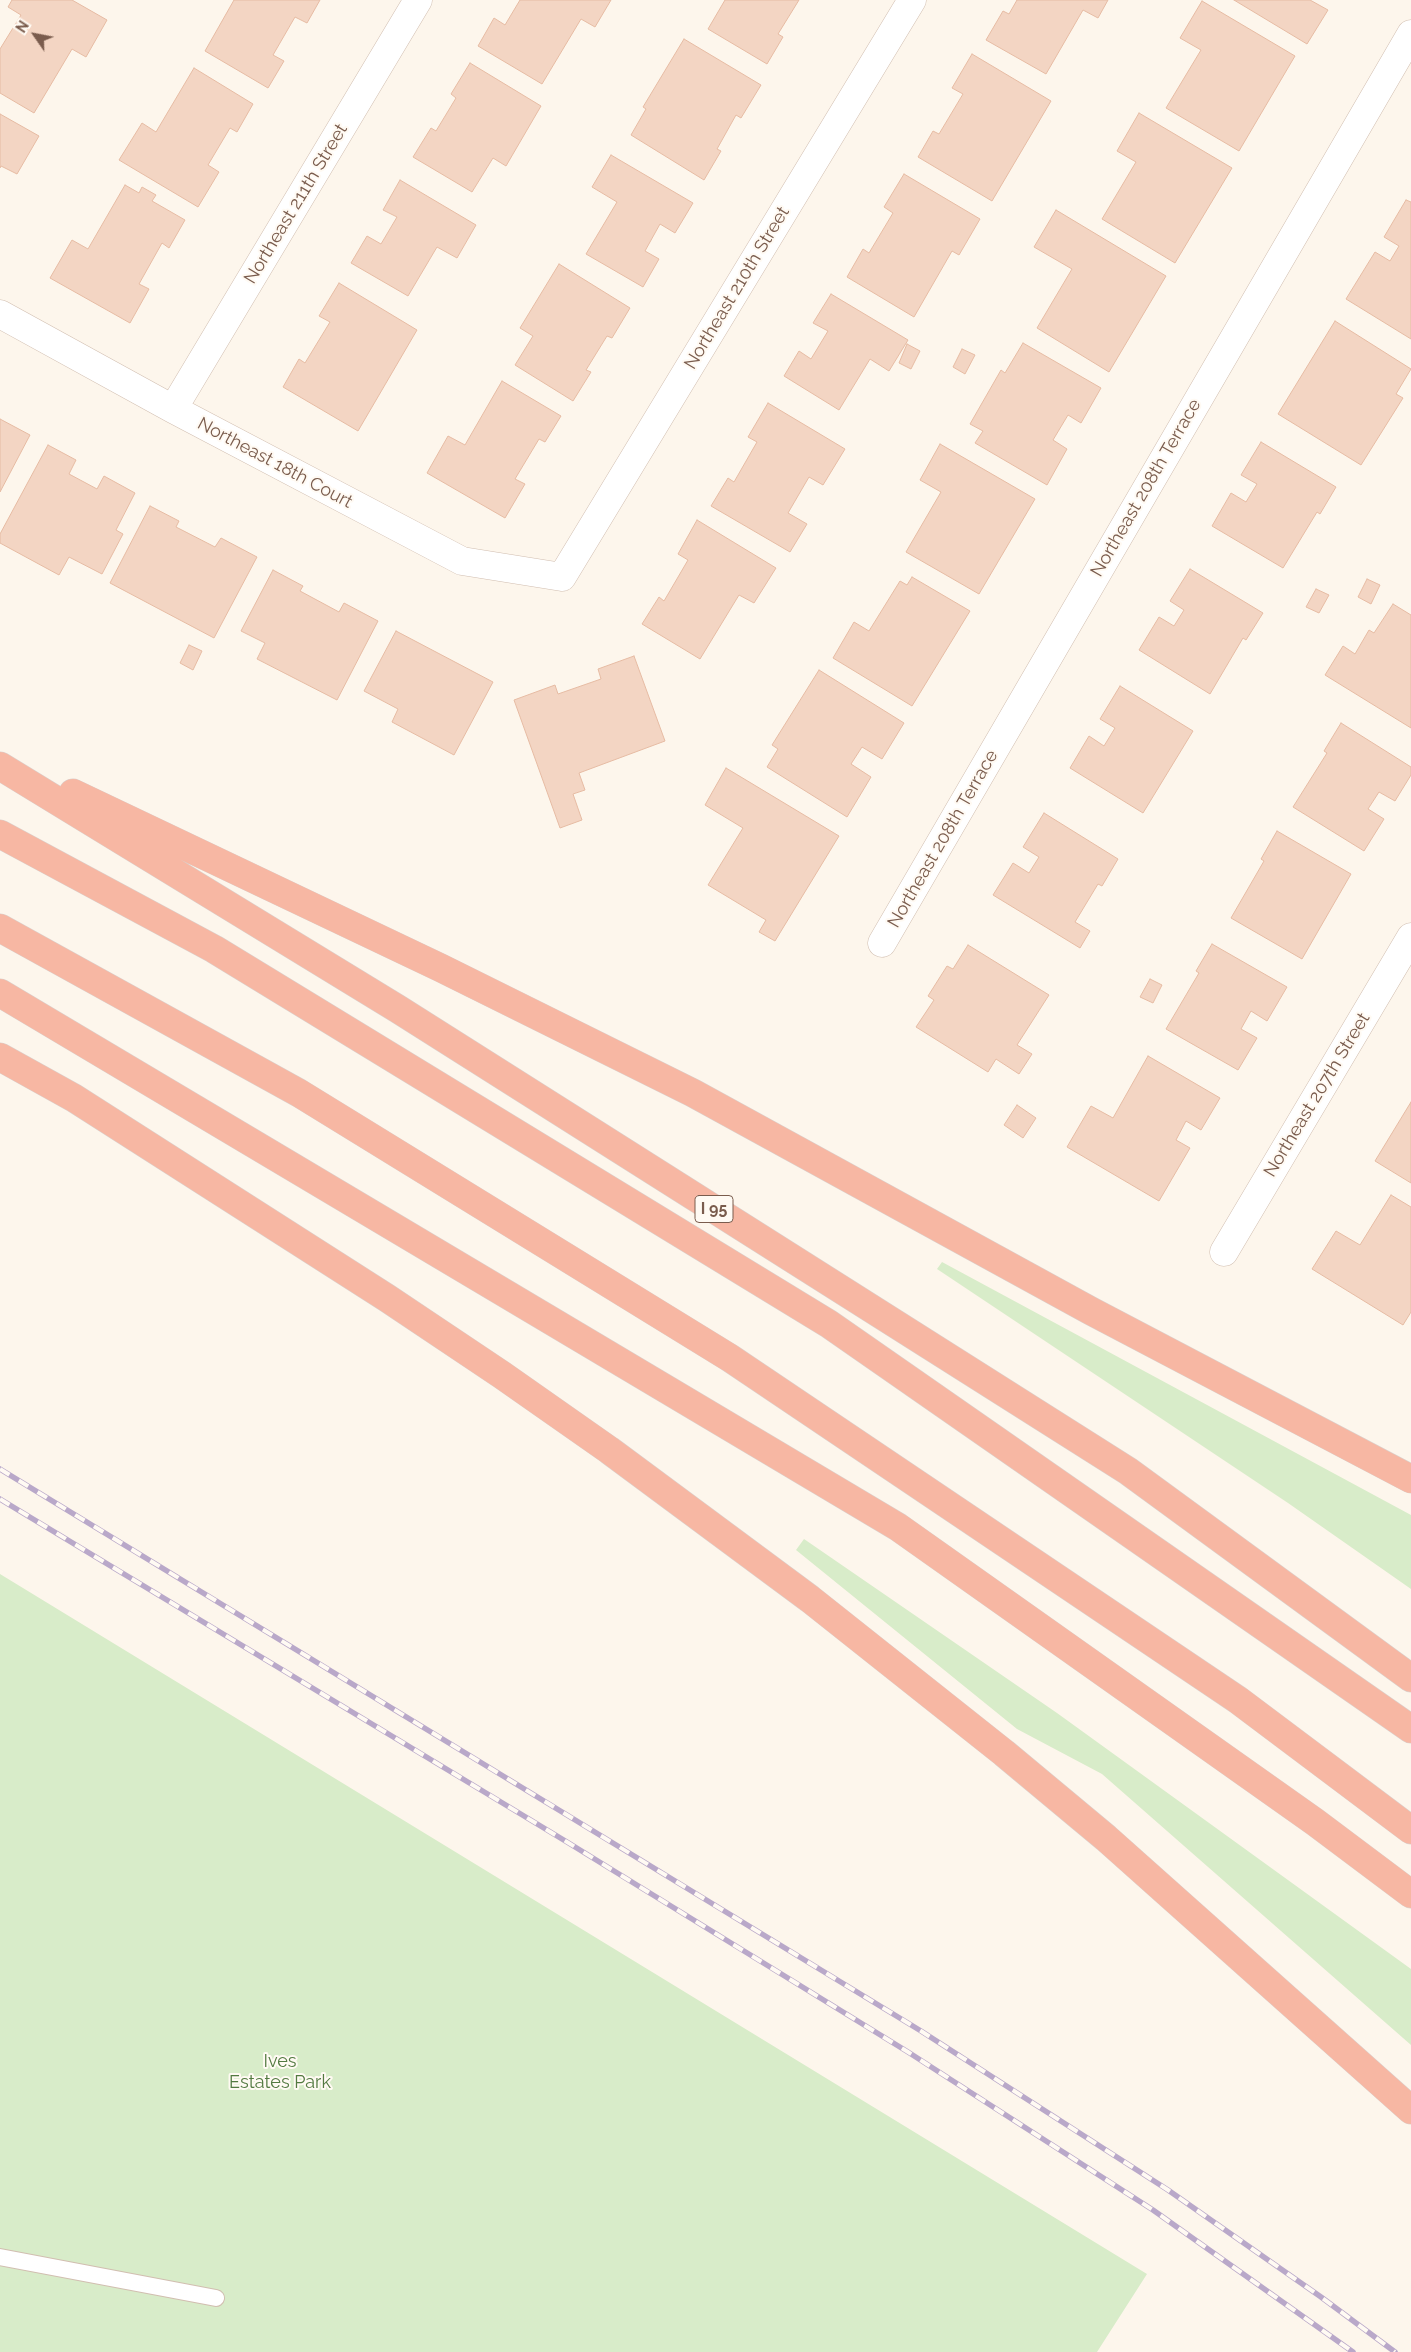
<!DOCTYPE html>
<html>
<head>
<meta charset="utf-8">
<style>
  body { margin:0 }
  #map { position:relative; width:1411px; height:2352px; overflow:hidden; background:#fdf6ec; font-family:Raleway,sans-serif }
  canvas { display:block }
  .north { position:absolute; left:10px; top:10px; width:50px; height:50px; -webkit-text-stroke:4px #fffaf3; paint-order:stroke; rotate:303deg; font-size:14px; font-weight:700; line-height:20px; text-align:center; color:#7a5c4d }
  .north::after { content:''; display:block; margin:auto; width:18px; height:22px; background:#7a5c4d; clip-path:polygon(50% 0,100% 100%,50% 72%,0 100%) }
</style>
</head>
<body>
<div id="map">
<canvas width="1411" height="2352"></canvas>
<div class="north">N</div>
</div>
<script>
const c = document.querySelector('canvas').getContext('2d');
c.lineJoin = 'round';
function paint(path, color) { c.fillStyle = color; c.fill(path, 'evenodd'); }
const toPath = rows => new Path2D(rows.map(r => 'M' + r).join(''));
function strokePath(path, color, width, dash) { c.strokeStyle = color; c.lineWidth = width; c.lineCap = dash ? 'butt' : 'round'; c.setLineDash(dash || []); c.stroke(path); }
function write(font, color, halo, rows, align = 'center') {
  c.font = font + ' Raleway,sans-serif'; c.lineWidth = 4; c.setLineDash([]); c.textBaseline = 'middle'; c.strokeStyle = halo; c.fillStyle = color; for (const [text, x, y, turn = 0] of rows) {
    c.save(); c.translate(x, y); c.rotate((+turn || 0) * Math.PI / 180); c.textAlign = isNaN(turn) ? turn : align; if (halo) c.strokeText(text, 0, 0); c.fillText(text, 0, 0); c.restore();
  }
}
paint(toPath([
  [942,1262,1411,1515,1411,1589,1288,1503,937,1269],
  [804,1539,1057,1713,1411,1969,1411,2045,1102,1774,1017,1729,796,1550],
  [0,1574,1147,2274,1097,2352,0,2352]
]), '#d8ecc9');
const building = toPath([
  [12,0,72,0,107,20,86,57,72,49,34,113,0,93,0,49,21,15,8,7,12,0],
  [234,0,320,0,307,23,295,17,273,55,284,61,268,88,205,51,234,0],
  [520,0,611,0,595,27,581,19,542,84,478,46,494,18,505,25,520,0],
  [725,0,799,0,778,34,783,37,767,64,708,29,725,0],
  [1017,0,1108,0,1098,18,1083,10,1046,74,986,40,1003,11,1009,14,1017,0],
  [1234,0,1310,0,1328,10,1307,44,1234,0],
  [1202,1,1295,56,1239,151,1166,108,1201,50,1180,38,1202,1],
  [684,39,761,85,741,118,736,115,717,149,721,151,704,180,631,135,646,109,643,107,684,39],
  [972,54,1051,101,992,201,918,157,933,131,939,134,963,94,952,88,972,54],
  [470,63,541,106,506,166,493,158,472,192,413,157,431,128,436,131,456,98,451,94,470,63],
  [194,68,253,104,237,132,230,128,208,165,219,172,198,207,119,160,142,123,156,132,194,68],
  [1139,113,1232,168,1175,263,1102,219,1136,162,1117,151,1139,113],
  [0,114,39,136,17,174,1,166,0,168,0,114],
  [611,155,693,203,675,233,660,224,645,251,659,259,643,287,586,254,617,202,592,187,611,155],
  [904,174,980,219,959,255,952,251,914,317,847,277,863,249,869,253,893,213,884,207,904,174],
  [400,180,476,225,457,258,437,247,408,296,351,263,367,236,381,244,397,217,383,210,400,180],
  [125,185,139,193,142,187,156,195,152,201,185,220,169,248,162,243,139,284,149,289,130,323,50,278,72,240,88,249,125,185],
  [1406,200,1411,202,1411,339,1346,299,1375,252,1390,261,1399,246,1384,237,1406,200],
  [1056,210,1166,276,1109,372,1037,328,1072,269,1034,247,1056,210],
  [559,264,630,308,612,338,607,336,586,370,591,372,573,401,515,365,533,336,520,328,559,264],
  [339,283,417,330,358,431,283,387,299,359,305,363,330,322,319,316,339,283],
  [831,294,908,340,889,371,870,359,839,410,784,376,799,351,811,359,828,331,813,323,831,294],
  [1335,321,1411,369,1396,394,1403,398,1361,465,1278,414,1335,321],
  [1023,343,1101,388,1081,423,1068,415,1053,440,1067,449,1047,485,975,443,983,431,970,424,1001,370,1005,373,1023,343],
  [907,344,920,351,911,369,899,363,907,344],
  [962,349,975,355,965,374,953,367,962,349],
  [502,381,561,416,545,442,539,439,515,479,525,484,505,518,427,473,448,436,465,445,502,381],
  [768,403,845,449,823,485,809,477,788,513,807,524,790,552,711,506,728,478,734,482,757,442,748,437,768,403],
  [0,419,30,435,0,492,0,419],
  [1261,442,1336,487,1320,514,1317,512,1283,568,1212,526,1231,493,1246,502,1257,484,1241,475,1261,442],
  [940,444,1035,499,979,594,906,552,941,492,920,480,940,444],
  [48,445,76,460,69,474,97,489,104,476,135,493,116,530,123,534,102,574,69,557,59,575,0,543,0,534,48,445],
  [150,506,179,521,176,527,215,547,221,538,257,557,214,638,110,583,150,506],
  [697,520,776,568,754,603,739,595,700,659,642,624,659,597,664,601,688,560,678,554,697,520],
  [1190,569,1263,613,1246,640,1243,638,1210,694,1139,650,1159,617,1174,626,1184,610,1170,601,1190,569],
  [273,570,303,586,300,591,339,612,344,603,378,621,337,700,257,659,265,643,241,631,273,570],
  [912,577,970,611,912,706,833,658,854,622,869,631,900,581,907,585,912,577],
  [1367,579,1380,585,1371,604,1358,597,1367,579],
  [1316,589,1329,595,1319,613,1306,607,1316,589],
  [1393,604,1411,615,1411,728,1325,675,1343,646,1355,654,1369,630,1374,633,1393,604],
  [396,631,493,682,454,755,392,722,398,709,364,691,396,631],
  [189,645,202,651,193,670,180,663,189,645],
  [634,656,665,741,579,773,585,790,573,794,582,820,560,828,514,700,555,685,558,694,601,679,598,669,634,656],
  [819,670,904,723,882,759,862,747,851,764,871,777,847,817,767,767,778,749,772,745,819,670],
  [1120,686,1193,731,1143,813,1070,768,1089,736,1104,746,1115,728,1100,719,1120,686],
  [1341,723,1411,767,1411,775,1395,801,1379,792,1368,809,1384,819,1364,851,1293,807,1327,753,1324,751,1341,723],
  [726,768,839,836,775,941,759,932,766,920,708,885,743,828,705,805,726,768],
  [1044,813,1118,859,1102,886,1098,884,1075,922,1090,931,1080,948,993,895,1013,863,1029,873,1039,857,1023,847,1044,813],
  [1277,831,1351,874,1302,959,1231,918,1264,861,1261,859,1277,831],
  [1212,944,1287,987,1267,1021,1251,1011,1241,1029,1257,1038,1238,1070,1166,1029,1199,973,1196,971,1212,944],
  [968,945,1049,995,1017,1045,1032,1054,1019,1074,996,1059,988,1072,916,1027,934,1000,928,996,947,966,953,969,968,945],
  [1150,979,1162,985,1153,1003,1140,997,1150,979],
  [1148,1056,1220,1098,1201,1130,1186,1121,1176,1140,1190,1148,1159,1201,1067,1147,1091,1106,1113,1118,1148,1056],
  [1411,1102,1411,1183,1375,1161,1411,1102],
  [1017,1105,1036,1118,1023,1138,1004,1125,1017,1105],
  [1391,1195,1411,1207,1411,1312,1403,1325,1312,1269,1336,1231,1360,1245,1391,1195]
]);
paint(building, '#f3d5c3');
strokePath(building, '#e6bba3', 1);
const lane = toPath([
  [0,2257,216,2298]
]);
const street = toPath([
  [0,314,173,409,462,561,562,577,912,0],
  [173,409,418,0],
  [882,943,1411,34],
  [1224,1252,1411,937]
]);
const highway = toPath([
  [0,766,398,1009,1128,1471,1411,1678],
  [73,793,441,968,693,1093,1091,1311,1411,1479],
  [0,834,214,949,829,1324,1411,1729],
  [0,928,299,1093,730,1358,1238,1700,1411,1830],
  [0,993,898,1527,1315,1822,1411,1894],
  [0,1057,74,1098,387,1298,502,1375,609,1450,810,1599,1004,1753,1106,1838,1411,2110]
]);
strokePath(lane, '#d1beb0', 18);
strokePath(street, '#d1beb0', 29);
strokePath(highway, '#dad1cd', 29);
strokePath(lane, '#fff', 16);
strokePath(street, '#fff', 28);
strokePath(highway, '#f7b7a3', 28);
const rail = toPath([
  [0,1469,921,2031,1168,2190,1321,2297,1395,2352],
  [0,1499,567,1842,908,2052,1153,2210,1353,2352]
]);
strokePath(rail, '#b9a8c9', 5.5);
strokePath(rail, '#fffaf3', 4, [11]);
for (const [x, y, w] of [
  [714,1209,38]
]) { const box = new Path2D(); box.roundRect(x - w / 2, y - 13.5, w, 27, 4); c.fillStyle = '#fffaf3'; c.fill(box); strokePath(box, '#7a5c4d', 1); }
write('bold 16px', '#7a5c4d', null, [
  ["I 95",714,1209]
]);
write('18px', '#7a5c4d', '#fffaf3', [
  ["Northeast 211th Street",296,204,-59],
  ["Northeast 210th Street",737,288,-59],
  ["Northeast 18th Court",275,463,28],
  ["Northeast 208th Terrace",1146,488,-60],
  ["Northeast 208th Terrace",943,839,-60],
  ["Northeast 207th Street",1317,1095,-59]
]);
write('18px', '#537a41', '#fffaf3', [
  ["Ives",280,2062],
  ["Estates Park",280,2083]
]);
</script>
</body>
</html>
